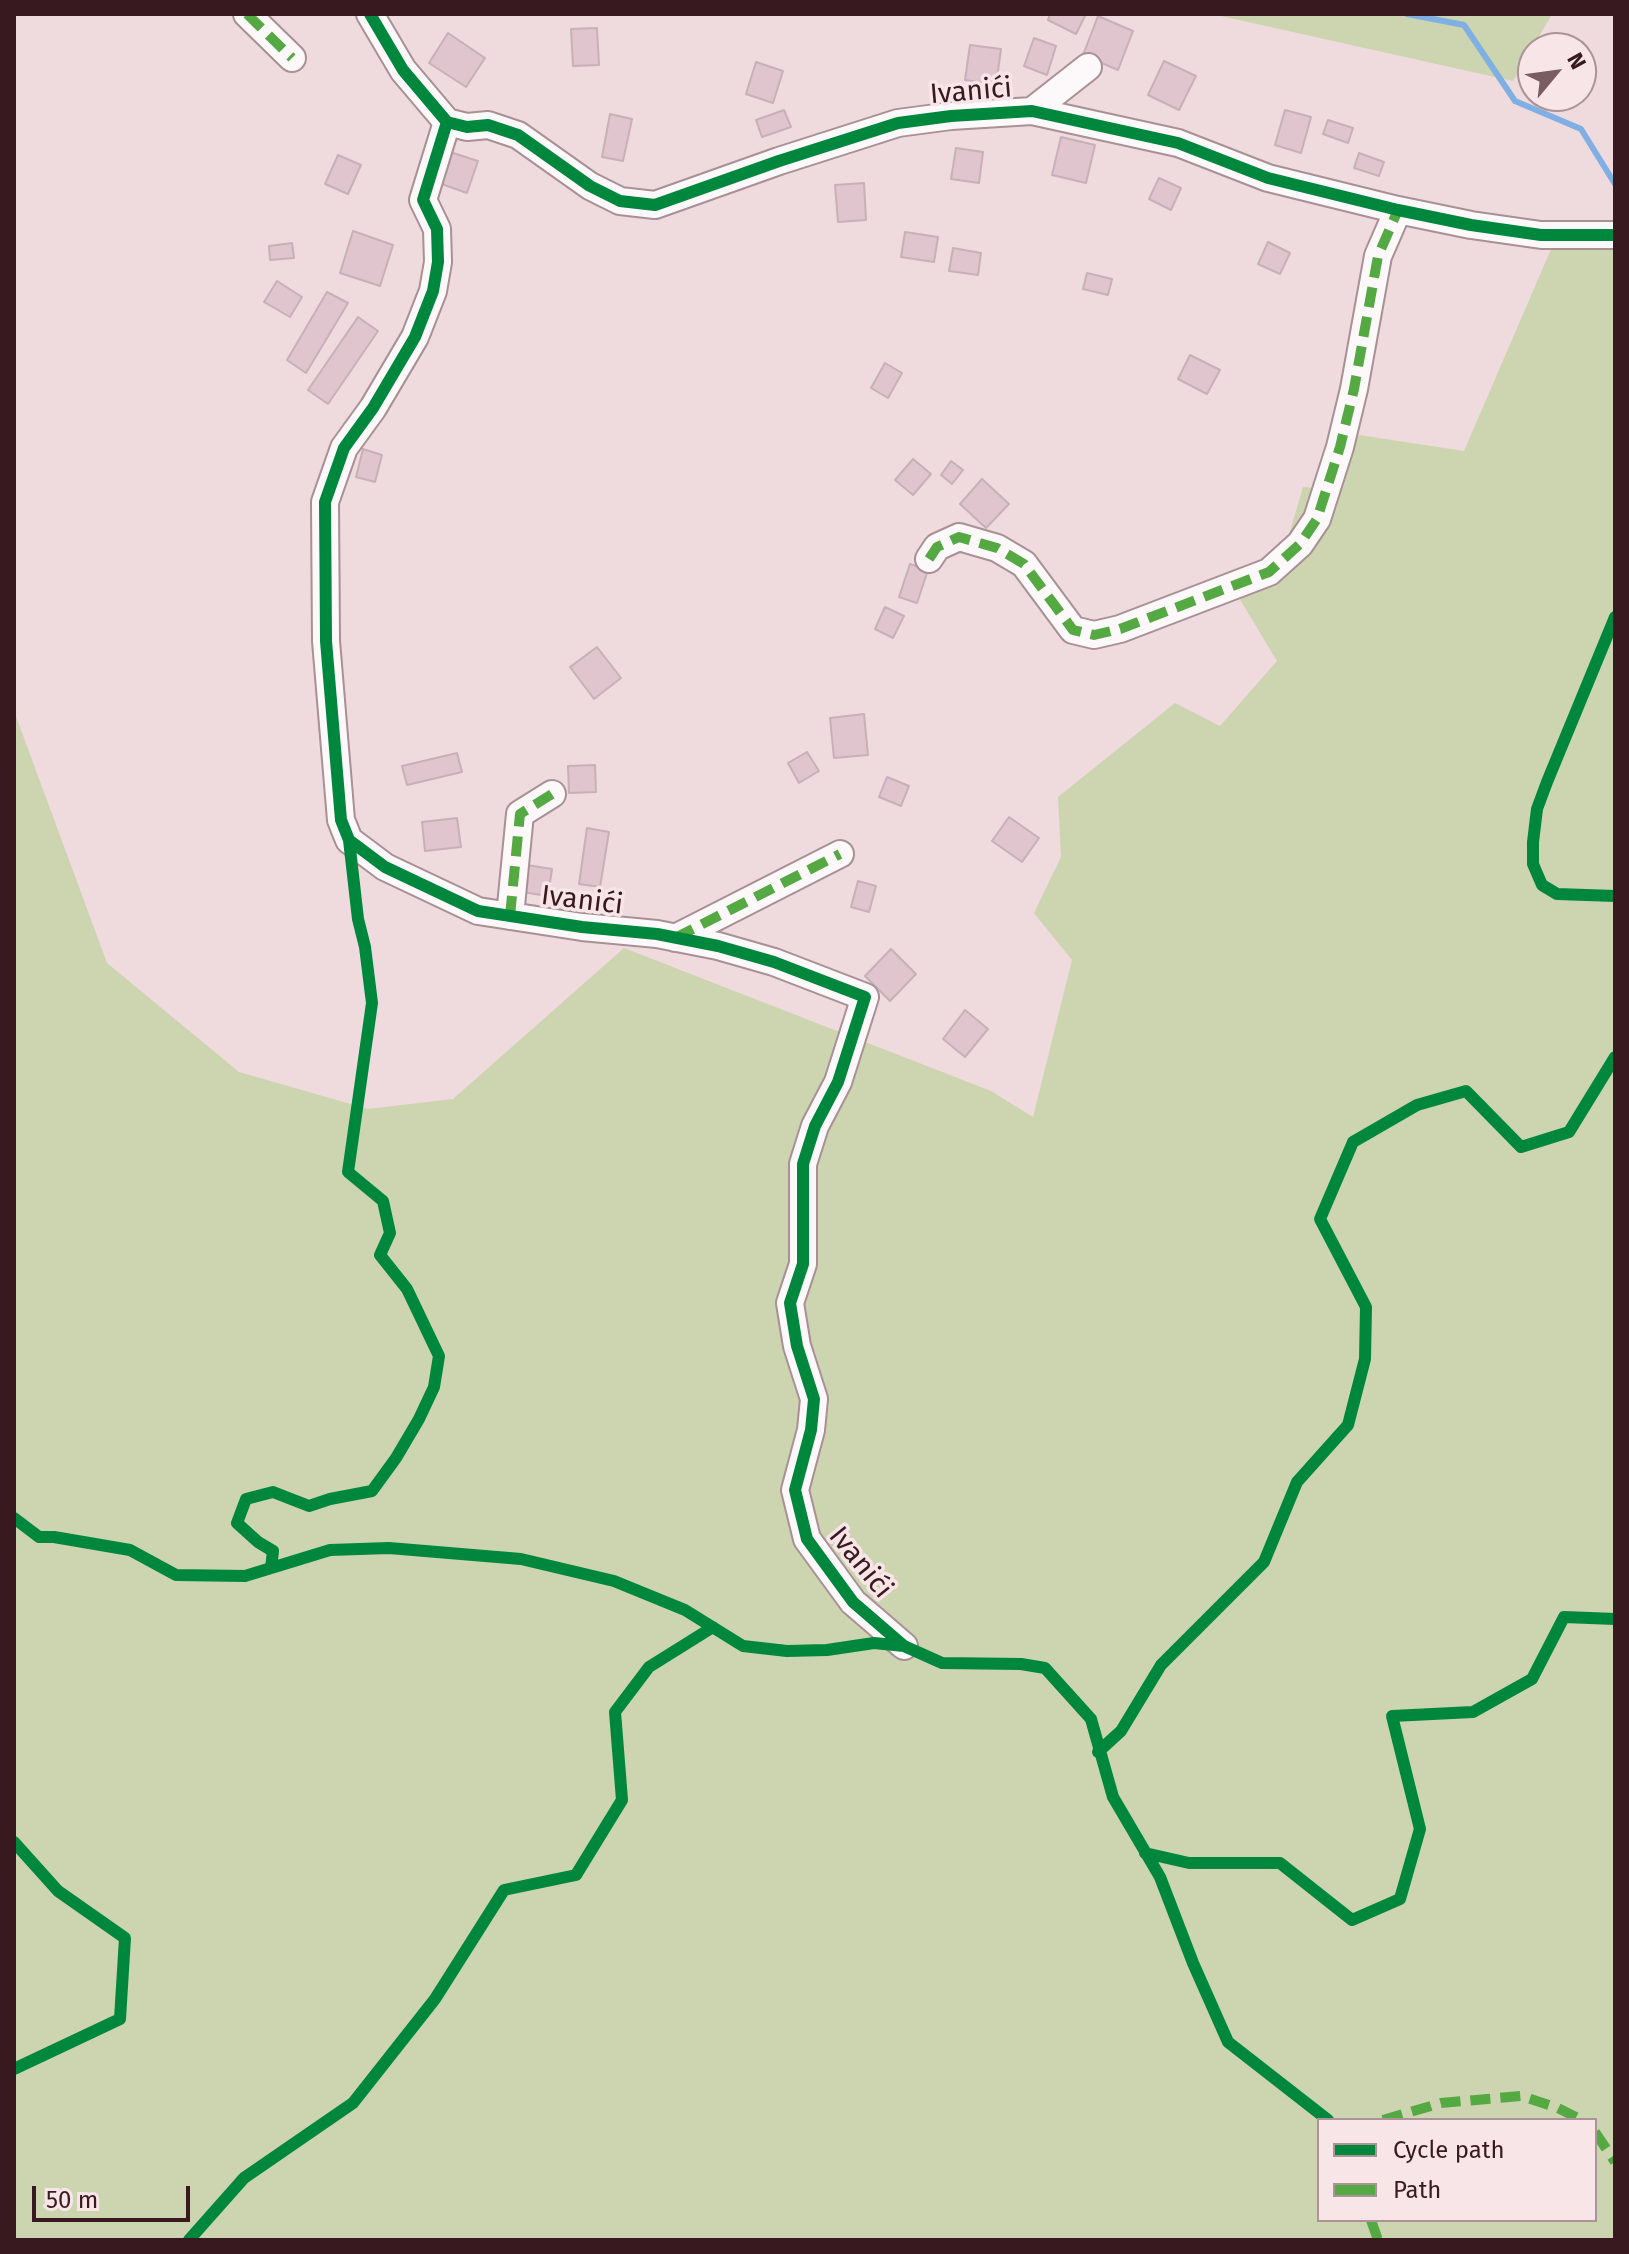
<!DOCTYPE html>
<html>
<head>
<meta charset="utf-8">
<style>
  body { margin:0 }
  #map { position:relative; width:1629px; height:2254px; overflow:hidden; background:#efdade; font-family:"Fira Sans",sans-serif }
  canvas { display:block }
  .frame { position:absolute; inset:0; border:16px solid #391920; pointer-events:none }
  .legend { position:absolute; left:1317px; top:2118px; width:280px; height:104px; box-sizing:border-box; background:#f7e5e7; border:2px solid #ab9397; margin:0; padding:10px 14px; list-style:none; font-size:24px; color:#391920 }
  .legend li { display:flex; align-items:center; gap:16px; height:40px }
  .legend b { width:40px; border:2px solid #ab9397 }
  .north { position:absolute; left:1517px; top:32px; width:80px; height:80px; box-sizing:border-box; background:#f7e5e7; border:2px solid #ab9397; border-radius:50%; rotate:61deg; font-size:22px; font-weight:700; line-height:32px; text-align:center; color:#391920 }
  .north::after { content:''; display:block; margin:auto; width:28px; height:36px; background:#795d62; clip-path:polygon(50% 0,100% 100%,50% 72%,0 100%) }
  .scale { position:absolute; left:32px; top:2186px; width:158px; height:36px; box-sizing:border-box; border:4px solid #391920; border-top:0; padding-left:10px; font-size:24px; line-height:28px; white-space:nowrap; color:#391920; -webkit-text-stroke:6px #f7e5e7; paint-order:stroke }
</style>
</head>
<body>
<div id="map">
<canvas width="1629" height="2254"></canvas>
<div class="frame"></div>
<ul class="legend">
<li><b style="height:10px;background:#00873e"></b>Cycle path</li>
<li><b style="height:10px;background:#55a943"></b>Path</li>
</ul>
<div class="north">N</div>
<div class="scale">50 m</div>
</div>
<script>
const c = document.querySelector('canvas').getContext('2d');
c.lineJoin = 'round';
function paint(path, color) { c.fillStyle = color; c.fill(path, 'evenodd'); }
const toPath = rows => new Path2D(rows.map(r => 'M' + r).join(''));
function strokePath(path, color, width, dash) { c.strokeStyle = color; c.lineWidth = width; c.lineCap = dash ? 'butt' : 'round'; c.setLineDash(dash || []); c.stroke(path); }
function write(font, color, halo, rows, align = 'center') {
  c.font = font + ' "Fira Sans",sans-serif'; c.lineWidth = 7; c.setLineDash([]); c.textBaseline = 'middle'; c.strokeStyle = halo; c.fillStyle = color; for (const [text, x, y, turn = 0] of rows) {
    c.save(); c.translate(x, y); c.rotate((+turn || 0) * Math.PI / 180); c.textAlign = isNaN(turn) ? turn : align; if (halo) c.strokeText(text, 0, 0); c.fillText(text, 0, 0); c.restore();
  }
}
paint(toPath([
  [1212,14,1552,14,1513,81],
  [1615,243,1615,2240,14,2240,14,711,107,963,239,1072,368,1109,453,1099,624,948,991,1091,1033,1117,1072,960,1034,913,1061,857,1058,797,1175,703,1220,726,1277,661,1229,581,1283,555,1303,487,1335,490,1359,435,1464,451,1552,247],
  [1319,2120,1595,2120,1595,2220,1319,2220]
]), '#ccd4b0');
strokePath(toPath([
  [1407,14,1464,25,1515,101,1581,129,1615,184]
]), '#80b0e3', 6);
const building = toPath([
  [1050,14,1086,14,1076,34,1048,20,1050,14],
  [1098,16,1133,31,1118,70,1083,55,1098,16],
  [597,28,599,65,573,66,571,29,597,28],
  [448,33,485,58,466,87,429,63,448,33],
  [1034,38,1056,46,1047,75,1024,66,1034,38],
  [970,45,1001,49,996,85,965,80,970,45],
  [1164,61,1196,76,1179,110,1148,95,1164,61],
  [756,62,783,71,773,103,746,94,756,62],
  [784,110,791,127,762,137,756,120,784,110],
  [1285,110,1311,117,1301,153,1275,145,1285,110],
  [610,114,632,119,623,161,602,157,610,114],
  [1328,120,1353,128,1348,143,1323,134,1328,120],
  [1061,137,1095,145,1086,183,1052,175,1061,137],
  [956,148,983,152,979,183,951,179,956,148],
  [447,151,478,161,467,193,436,182,447,151],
  [1359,153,1384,162,1379,176,1354,168,1359,153],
  [338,155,361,165,348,194,325,184,338,155],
  [1159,178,1181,188,1171,210,1149,199,1159,178],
  [864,183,866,220,838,222,835,185,864,183],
  [353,231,393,245,380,286,340,273,353,231],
  [905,232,938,237,934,262,901,257,905,232],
  [1268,242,1290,253,1280,274,1258,264,1268,242],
  [292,243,294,258,270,260,269,246,292,243],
  [953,248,981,253,978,275,949,271,953,248],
  [1087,273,1112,279,1108,295,1083,289,1087,273],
  [277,281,302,297,290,317,264,302,277,281],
  [327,292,348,303,306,373,287,360,327,292],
  [358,317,378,331,328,404,308,390,358,317],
  [1190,355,1220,370,1207,394,1178,379,1190,355],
  [885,363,902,373,888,398,871,388,885,363],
  [363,449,382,455,375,482,356,477,363,449],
  [913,459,931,474,913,495,895,480,913,459],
  [951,461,963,470,952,484,941,475,951,461],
  [982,479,1009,504,986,528,960,504,982,479],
  [910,564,928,570,917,603,899,597,910,564],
  [885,607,904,616,893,638,875,629,885,607],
  [597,647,621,678,594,699,570,667,597,647],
  [864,714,868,755,834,758,830,718,864,714],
  [807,752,819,771,799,783,788,763,807,752],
  [457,753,462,772,407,785,402,766,457,753],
  [595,765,596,792,569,793,568,766,595,765],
  [887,777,909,786,901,806,879,797,887,777],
  [1009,817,1039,838,1022,862,992,841,1009,817],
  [457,818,461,847,425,851,422,822,457,818],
  [587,828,609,832,600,887,579,884,587,828],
  [527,865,552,869,548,896,522,892,527,865],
  [858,881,876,886,869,912,851,907,858,881],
  [891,949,916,974,890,1001,865,976,891,949],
  [965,1010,988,1029,965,1057,943,1039,965,1010]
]);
paint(building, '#e0c4ce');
strokePath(building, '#c7b0b9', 2);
const minor = toPath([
  [247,14,292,58],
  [370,14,403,70,447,122,467,127,488,125,518,135,590,186,620,201,655,205,779,161,898,123,951,116,1032,111,1178,143,1268,178,1398,210,1471,225,1541,235,1615,235],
  [1032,111,1088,67],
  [447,122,423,200,437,229,438,262,433,291,415,337,373,408,344,448,325,502,326,641,341,820,349,840,385,867,478,911,582,927,657,934,718,946,774,962,865,997,838,1082,815,1126,803,1164,803,1264,790,1303,797,1346,814,1399,811,1430,795,1490,807,1539,853,1602,904,1646],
  [929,559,937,547,959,537,997,548,1024,564,1073,630,1094,635,1120,629,1269,572,1300,544,1317,519,1340,447,1354,389,1378,256,1398,210],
  [510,916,520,814,552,794],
  [675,938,840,854]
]);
strokePath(minor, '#a89095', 30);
strokePath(minor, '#fdf9fa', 26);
strokePath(toPath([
  [247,14,292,58],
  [929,559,937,547,959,537,997,548,1024,564,1073,630,1094,635,1120,629,1269,572,1300,544,1317,519,1340,447,1354,389,1378,256,1398,210],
  [510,916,520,814,552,794],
  [675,938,840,854],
  [1383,2120,1441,2103,1521,2096,1558,2108,1582,2120],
  [1595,2132,1615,2162],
  [1371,2220,1378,2240]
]), '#55a943', 10, [20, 10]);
strokePath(toPath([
  [370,14,403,70,447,122,467,127,488,125,518,135,590,186,620,201,655,205,779,161,898,123,951,116,1032,111,1178,143,1268,178,1398,210,1471,225,1541,235,1615,235],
  [447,122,423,200,437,229,438,262,433,291,415,337,373,408,344,448,325,502,326,641,341,820,349,840,385,867,478,911,582,927,657,934,718,946,774,962,865,997,838,1082,815,1126,803,1164,803,1264,790,1303,797,1346,814,1399,811,1430,795,1490,807,1539,853,1602,904,1646,942,1663,1021,1664,1045,1668,1091,1719,1113,1797,1160,1877,1193,1963,1228,2042,1328,2120],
  [1615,617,1547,782,1537,809,1533,842,1533,864,1542,885,1557,894,1615,896],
  [14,1518,39,1537,54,1537,130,1550,176,1575,245,1576,330,1550,389,1548,521,1559,614,1581,685,1610,743,1646,787,1651,827,1650,874,1643,904,1646],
  [271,1568,273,1551,258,1542,237,1523,246,1499,273,1492,309,1506,330,1499,372,1491,396,1458,419,1419,434,1387,439,1356,407,1289,380,1255,390,1233,383,1201,348,1172,372,1003,365,947,358,919,349,840],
  [1098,1752,1121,1731,1161,1665,1264,1562,1297,1482,1348,1425,1365,1359,1366,1307,1320,1219,1353,1142,1417,1105,1466,1091,1521,1147,1569,1132,1615,1057],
  [14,1842,58,1891,125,1938,120,2019,14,2069],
  [1145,1853,1189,1863,1280,1863,1352,1920,1400,1899,1420,1829,1392,1716,1473,1712,1532,1679,1564,1617,1615,1619],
  [189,2240,244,2178,353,2103,435,1999,504,1890,576,1875,622,1800,615,1712,649,1667,713,1627]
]), '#00873e', 12);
write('28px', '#391920', '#f7e5e7', [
  ["Ivanići",971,92,-5],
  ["Ivanići",582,901,7],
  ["Ivanići",860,1563,51]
]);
</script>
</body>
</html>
